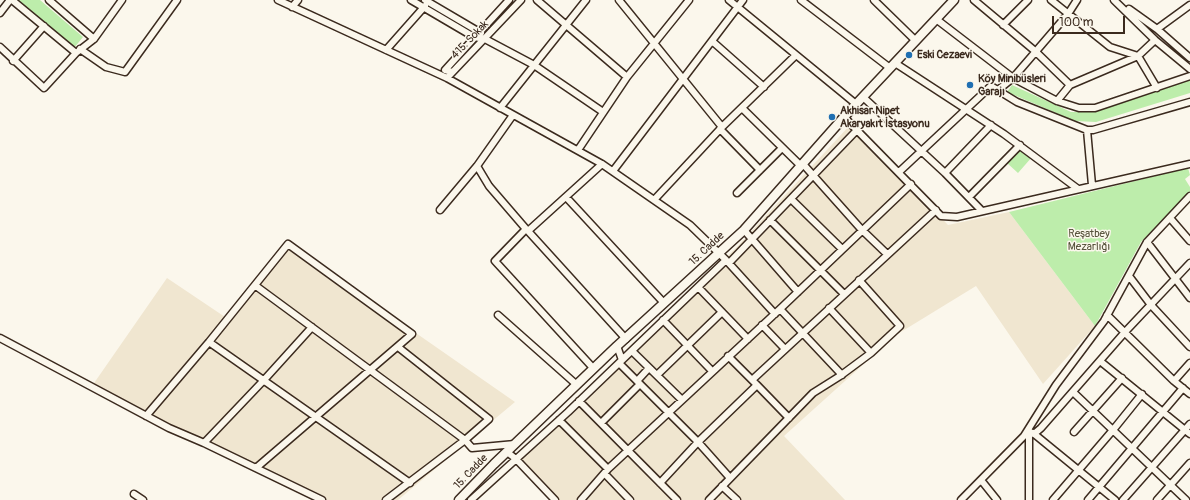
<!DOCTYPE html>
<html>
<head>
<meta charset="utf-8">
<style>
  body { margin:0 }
  #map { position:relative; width:1190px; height:500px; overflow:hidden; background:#fbf7ec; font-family:Pangolin,sans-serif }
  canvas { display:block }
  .scale { position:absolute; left:1052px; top:16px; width:73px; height:18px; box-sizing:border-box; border:2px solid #3b2a1e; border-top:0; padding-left:5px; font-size:12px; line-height:14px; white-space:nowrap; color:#3b2a1e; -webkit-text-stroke:3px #fbf7ec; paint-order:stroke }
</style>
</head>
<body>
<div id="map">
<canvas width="1190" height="500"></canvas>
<div class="scale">100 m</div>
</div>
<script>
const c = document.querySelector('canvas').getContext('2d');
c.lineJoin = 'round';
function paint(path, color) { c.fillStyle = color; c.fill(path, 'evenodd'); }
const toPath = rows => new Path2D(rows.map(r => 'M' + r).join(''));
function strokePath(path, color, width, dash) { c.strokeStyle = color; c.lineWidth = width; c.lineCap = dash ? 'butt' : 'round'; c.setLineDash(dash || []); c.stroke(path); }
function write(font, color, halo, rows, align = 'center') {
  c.font = font + ' Pangolin,sans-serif'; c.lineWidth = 3; c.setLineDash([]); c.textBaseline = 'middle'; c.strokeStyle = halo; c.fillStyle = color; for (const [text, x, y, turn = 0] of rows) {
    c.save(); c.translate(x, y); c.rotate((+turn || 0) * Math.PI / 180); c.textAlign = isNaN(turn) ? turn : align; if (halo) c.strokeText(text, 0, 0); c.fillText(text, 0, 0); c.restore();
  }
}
paint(toPath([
  [851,124,948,225,1009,212,1095,326,1043,384,976,286,896,335,784,436,845,500,552,500,513,460,736,248],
  [288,244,515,402,398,500,316,500,92,386,167,278,228,319]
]), '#f0e6d0');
paint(toPath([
  [18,0,40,0,83,37,74,48],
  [1190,79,1190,93,1096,122,1075,121,1007,92,1012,85,1071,112,1091,112],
  [1020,147,1032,157,1018,173,1007,163],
  [1188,168,1190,175,1185,179,1190,187,1190,191,1141,242,1095,326,1009,212]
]), '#bdedab');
const minor = toPath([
  [12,0,76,53,94,39],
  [49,0,94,39,122,0],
  [278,0,447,78,602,164,690,225,726,260,775,314],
  [411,0,474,37,485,39,534,65,603,112],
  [425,0,481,33],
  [537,0,627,77],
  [619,0,722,127],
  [729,0,856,104],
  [801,0,890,68],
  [874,0,916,41],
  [974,0,1035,51,1070,85],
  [1051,0,1110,47,1138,56,1157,88],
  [1114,0,1155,40,1190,69],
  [292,7,298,0],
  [1129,9,1157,29,1190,58],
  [0,13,10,0],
  [936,19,1013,78,1057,101,1079,108,1095,108,1190,76],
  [1003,25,1028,0],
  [1157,29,1190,5],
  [712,41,764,87],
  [0,47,44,88,76,53],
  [80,49,106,67,125,72,177,0],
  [386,50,425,6],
  [13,61,44,26],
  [895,63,1004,134,1078,189],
  [452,72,445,70,509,0],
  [447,78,521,0],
  [998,90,1013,78,1068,14,1077,0],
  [863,97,945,173,982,211],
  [1057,101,1070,85,1138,56,1155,40],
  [500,108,586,0],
  [742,108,801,166],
  [844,117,941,216,957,217,1190,164],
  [720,129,760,170],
  [1087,130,1092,185],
  [578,150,627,77,689,0],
  [803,164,861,229,887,254],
  [477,166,489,186,526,229],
  [613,171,743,0],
  [899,172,991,86,1017,102,1087,130,1093,130,1190,102],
  [945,173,991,125],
  [737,193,782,148],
  [566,197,664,303],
  [969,197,1020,145],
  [791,199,842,249],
  [654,200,722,127,796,55],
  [440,210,477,166,513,115],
  [1170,218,1190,241],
  [770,220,844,294],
  [744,230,798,292],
  [528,231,626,339],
  [1147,242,1190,298],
  [729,263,857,130],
  [1129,276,1151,305,1190,347],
  [256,286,465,440,489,419,398,347],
  [698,287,748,339],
  [829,308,871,353],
  [780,309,842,375],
  [498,315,577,385],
  [1107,315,1174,381,1190,394],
  [663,320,712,371],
  [762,325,785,349],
  [0,338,169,428,204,443,322,500],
  [209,342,410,483],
  [617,346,622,360],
  [632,351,682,400],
  [728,356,752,380],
  [1100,361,1190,434],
  [619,363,698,442,730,478],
  [594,369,495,261,526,229,528,231,602,164],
  [657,375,722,312],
  [637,381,649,368],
  [1174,381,1190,363],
  [757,385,789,418],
  [1073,392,1186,500],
  [579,401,677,500],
  [146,416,209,342,288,244,412,334,256,468],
  [559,420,608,469],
  [601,423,640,384],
  [1074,432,1122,378],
  [1033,433,1115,500],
  [1034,434,1041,428,1125,332,1190,263],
  [204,443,264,380,312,327],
  [507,452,516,459,555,500],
  [605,474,630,500],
  [981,480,997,500],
  [660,483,698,442,757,385,752,380,936,210],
  [722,486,737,500],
  [134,494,143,500],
  [386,500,465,440,472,448,515,444],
  [471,500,568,412,726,260],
  [581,500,608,469,780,309,911,184],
  [709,500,813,393,840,376,871,353,900,326,859,280],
  [961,500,1024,436,1056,385,1104,321,1147,242,1190,196],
  [1029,500,1029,430],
  [1053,500,1113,430,1142,394],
  [1088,500,1183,388],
  [1123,500,1190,424],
  [1157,500,1190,463]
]);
const major = toPath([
  [459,500,494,464,617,346,744,230,844,117,954,0]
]);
strokePath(minor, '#3b2a1e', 9);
strokePath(major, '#3b2a1e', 11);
strokePath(minor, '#fbf7ec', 6);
strokePath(major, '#fbf7ec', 8);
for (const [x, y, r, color] of [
  [909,55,4,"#1f6fb2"],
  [970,85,4,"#1f6fb2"],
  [832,117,4,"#1f6fb2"]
]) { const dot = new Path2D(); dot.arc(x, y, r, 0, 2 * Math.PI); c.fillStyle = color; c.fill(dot); strokePath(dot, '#fbf7ec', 1.5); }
write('11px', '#3b2a1e', '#fbf7ec', [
  ["415. Sokak",470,40,-46],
  ["15. Cadde",707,249,-43],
  ["15. Cadde",471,472,-46]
]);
write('bold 11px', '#3b2a1e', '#fbf7ec', [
  ["Eski Cezaevi",917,55],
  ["Köy Minibüsleri",978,79],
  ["Garajı",978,92],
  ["Akhisar Nipet",840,111],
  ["Akaryakıt İstasyonu",840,124]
], 'left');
write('11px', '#55513a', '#fbf7ec', [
  ["Reşatbey",1089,234],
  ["Mezarlığı",1089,247]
]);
</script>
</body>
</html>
